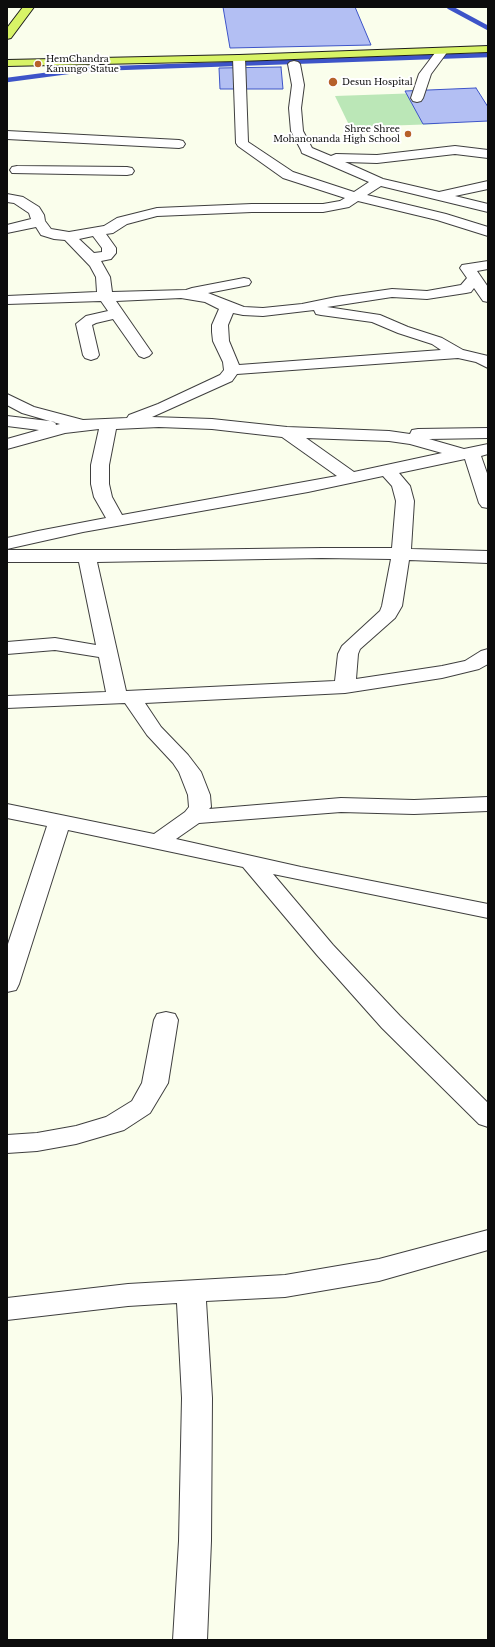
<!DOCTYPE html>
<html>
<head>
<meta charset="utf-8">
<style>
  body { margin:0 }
  #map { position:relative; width:495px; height:1647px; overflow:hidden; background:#fafeec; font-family:"Libre Baskerville",serif }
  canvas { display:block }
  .frame { position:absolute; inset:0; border:8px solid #0c0c0c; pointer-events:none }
</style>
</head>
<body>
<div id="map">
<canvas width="495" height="1647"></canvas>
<div class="frame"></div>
</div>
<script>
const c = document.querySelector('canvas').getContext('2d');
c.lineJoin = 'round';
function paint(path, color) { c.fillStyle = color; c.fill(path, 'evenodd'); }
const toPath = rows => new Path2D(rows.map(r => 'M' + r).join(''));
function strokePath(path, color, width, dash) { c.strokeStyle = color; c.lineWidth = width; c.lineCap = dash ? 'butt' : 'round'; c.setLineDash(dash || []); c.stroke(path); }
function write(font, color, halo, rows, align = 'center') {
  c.font = font + ' "Libre Baskerville",serif'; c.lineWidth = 4; c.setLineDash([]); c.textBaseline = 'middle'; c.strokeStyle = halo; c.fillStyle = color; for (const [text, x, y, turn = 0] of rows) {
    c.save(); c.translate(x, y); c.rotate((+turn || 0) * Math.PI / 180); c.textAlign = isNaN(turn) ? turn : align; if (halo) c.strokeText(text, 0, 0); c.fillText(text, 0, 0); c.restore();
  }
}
paint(toPath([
  [421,93,439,124,350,127,335,96]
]), '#bbe7b7');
const water = toPath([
  [223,7,355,7,371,45,230,48,223,7],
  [281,67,283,89,220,89,219,68,281,67],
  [476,88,488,107,488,121,423,124,405,91,476,88]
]);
paint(water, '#b3bff3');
strokePath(water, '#3d54c8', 1);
strokePath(toPath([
  [449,7,488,28],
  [7,80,90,69,488,55]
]), '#3d54c8', 4.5);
const minor = toPath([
  [442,48,446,49,448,51,431,74,423,98,421,101,417,102,413,101,411,98,419,74,438,49,442,48],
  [239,55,243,56,245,58,248,142,293,172,354,192,369,182,302,153,301,150,291,131,289,108,292,85,288,64,290,62,294,61,298,62,300,64,304,85,301,108,303,131,312,148,331,156,336,154,377,155,455,146,488,150,488,158,455,154,377,163,345,162,383,179,439,192,488,181,488,189,455,196,488,204,488,212,381,186,367,195,446,214,488,227,488,236,437,220,358,201,349,207,323,212,252,212,157,216,127,224,113,233,106,234,116,248,116,253,111,259,101,261,110,277,112,292,186,290,192,288,244,278,249,279,251,282,249,285,208,293,244,307,263,308,302,304,336,297,392,289,427,291,461,285,467,278,460,268,462,265,488,261,488,269,477,271,488,287,488,302,483,301,474,288,471,292,466,293,427,299,392,297,327,307,380,315,408,327,442,338,463,350,488,356,488,368,476,362,458,358,237,374,232,381,152,417,212,419,287,427,389,431,410,434,412,430,418,429,488,428,488,438,429,439,464,449,488,444,488,454,481,456,488,476,488,508,482,507,479,503,465,459,399,473,410,486,414,501,411,549,488,551,488,563,409,560,402,606,395,618,360,649,358,654,356,679,442,666,465,661,481,651,488,649,488,664,479,669,442,678,345,693,145,703,161,727,188,755,201,772,210,795,211,807,209,809,341,798,414,800,488,797,488,811,414,814,341,812,199,823,176,839,301,867,488,904,488,918,273,874,333,945,400,1016,488,1103,488,1127,479,1124,382,1028,317,955,243,867,68,830,19,984,16,990,7,992,7,947,47,826,7,818,7,804,154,834,185,812,189,807,188,795,179,772,173,763,147,735,125,703,7,708,7,696,106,692,99,657,55,650,7,654,7,642,55,638,96,645,79,562,7,562,7,550,174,550,322,548,392,548,396,501,392,486,383,476,308,492,83,532,7,549,7,538,38,531,106,518,94,497,91,484,91,465,99,429,65,433,7,449,7,439,39,430,7,426,7,416,49,421,55,422,56,425,60,424,22,413,7,405,7,394,34,407,83,420,127,418,129,415,158,404,220,375,224,370,223,362,213,341,212,332,212,325,219,309,205,302,181,298,116,301,152,353,149,356,144,358,139,356,113,319,96,323,92,325,99,355,97,358,91,360,85,358,83,355,76,324,86,316,108,311,101,301,7,304,7,296,97,292,96,277,90,266,65,240,54,239,41,235,36,227,7,233,7,225,31,219,29,213,14,203,7,202,7,194,23,197,39,207,44,215,45,221,51,229,69,232,104,226,117,218,157,208,252,204,323,204,340,201,345,198,283,178,238,146,236,143,233,58,235,56,239,55],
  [93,236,102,248,102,252,94,253,79,239,93,236],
  [314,310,316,314,321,315,372,322,398,333,432,344,441,350,239,365,229,341,228,325,233,313,243,315,263,316,314,310],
  [159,427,212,429,282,437,337,476,122,515,112,497,109,484,109,465,116,429,159,427],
  [306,438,389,441,410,444,442,453,354,472,306,438],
  [322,558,391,559,382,606,380,611,342,646,338,654,335,681,126,691,97,562,322,558],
  [7,131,179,140,183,141,185,144,183,147,179,148,7,139,7,131],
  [17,166,127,167,132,168,134,171,132,174,127,175,12,173,10,170,12,167,17,166],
  [166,1012,175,1014,178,1020,168,1083,150,1113,124,1130,76,1144,37,1151,7,1153,7,1135,37,1133,76,1126,106,1117,132,1101,142,1083,154,1020,157,1014,166,1012],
  [488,1230,488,1250,379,1281,285,1297,206,1301,212,1398,211,1541,207,1640,173,1640,179,1541,182,1398,177,1303,128,1306,7,1320,7,1298,128,1284,285,1275,379,1259,488,1230]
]);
const major = toPath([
  [23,7,34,7,11,38,7,39,7,28,23,7],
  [488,46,488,52,239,61,7,66,7,60,239,55,488,46]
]);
strokePath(minor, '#3f3f3f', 2);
strokePath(major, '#1d1d1d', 2);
paint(minor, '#fff');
paint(major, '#d8f367');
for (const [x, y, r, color] of [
  [38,64,4,"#b6612a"],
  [333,82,5,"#b6612a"],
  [408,134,4,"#b6612a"]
]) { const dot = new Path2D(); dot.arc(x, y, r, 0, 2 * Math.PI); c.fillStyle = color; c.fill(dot); strokePath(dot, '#fff', 1.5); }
write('9px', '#0c0c0c', '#fff', [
  ["HemChandra",46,59],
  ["Kanungo Statue",46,69],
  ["Desun Hospital",342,82],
  ["Shree Shree",400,129,"right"],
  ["Mohanonanda High School",400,139,"right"]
], 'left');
</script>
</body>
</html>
